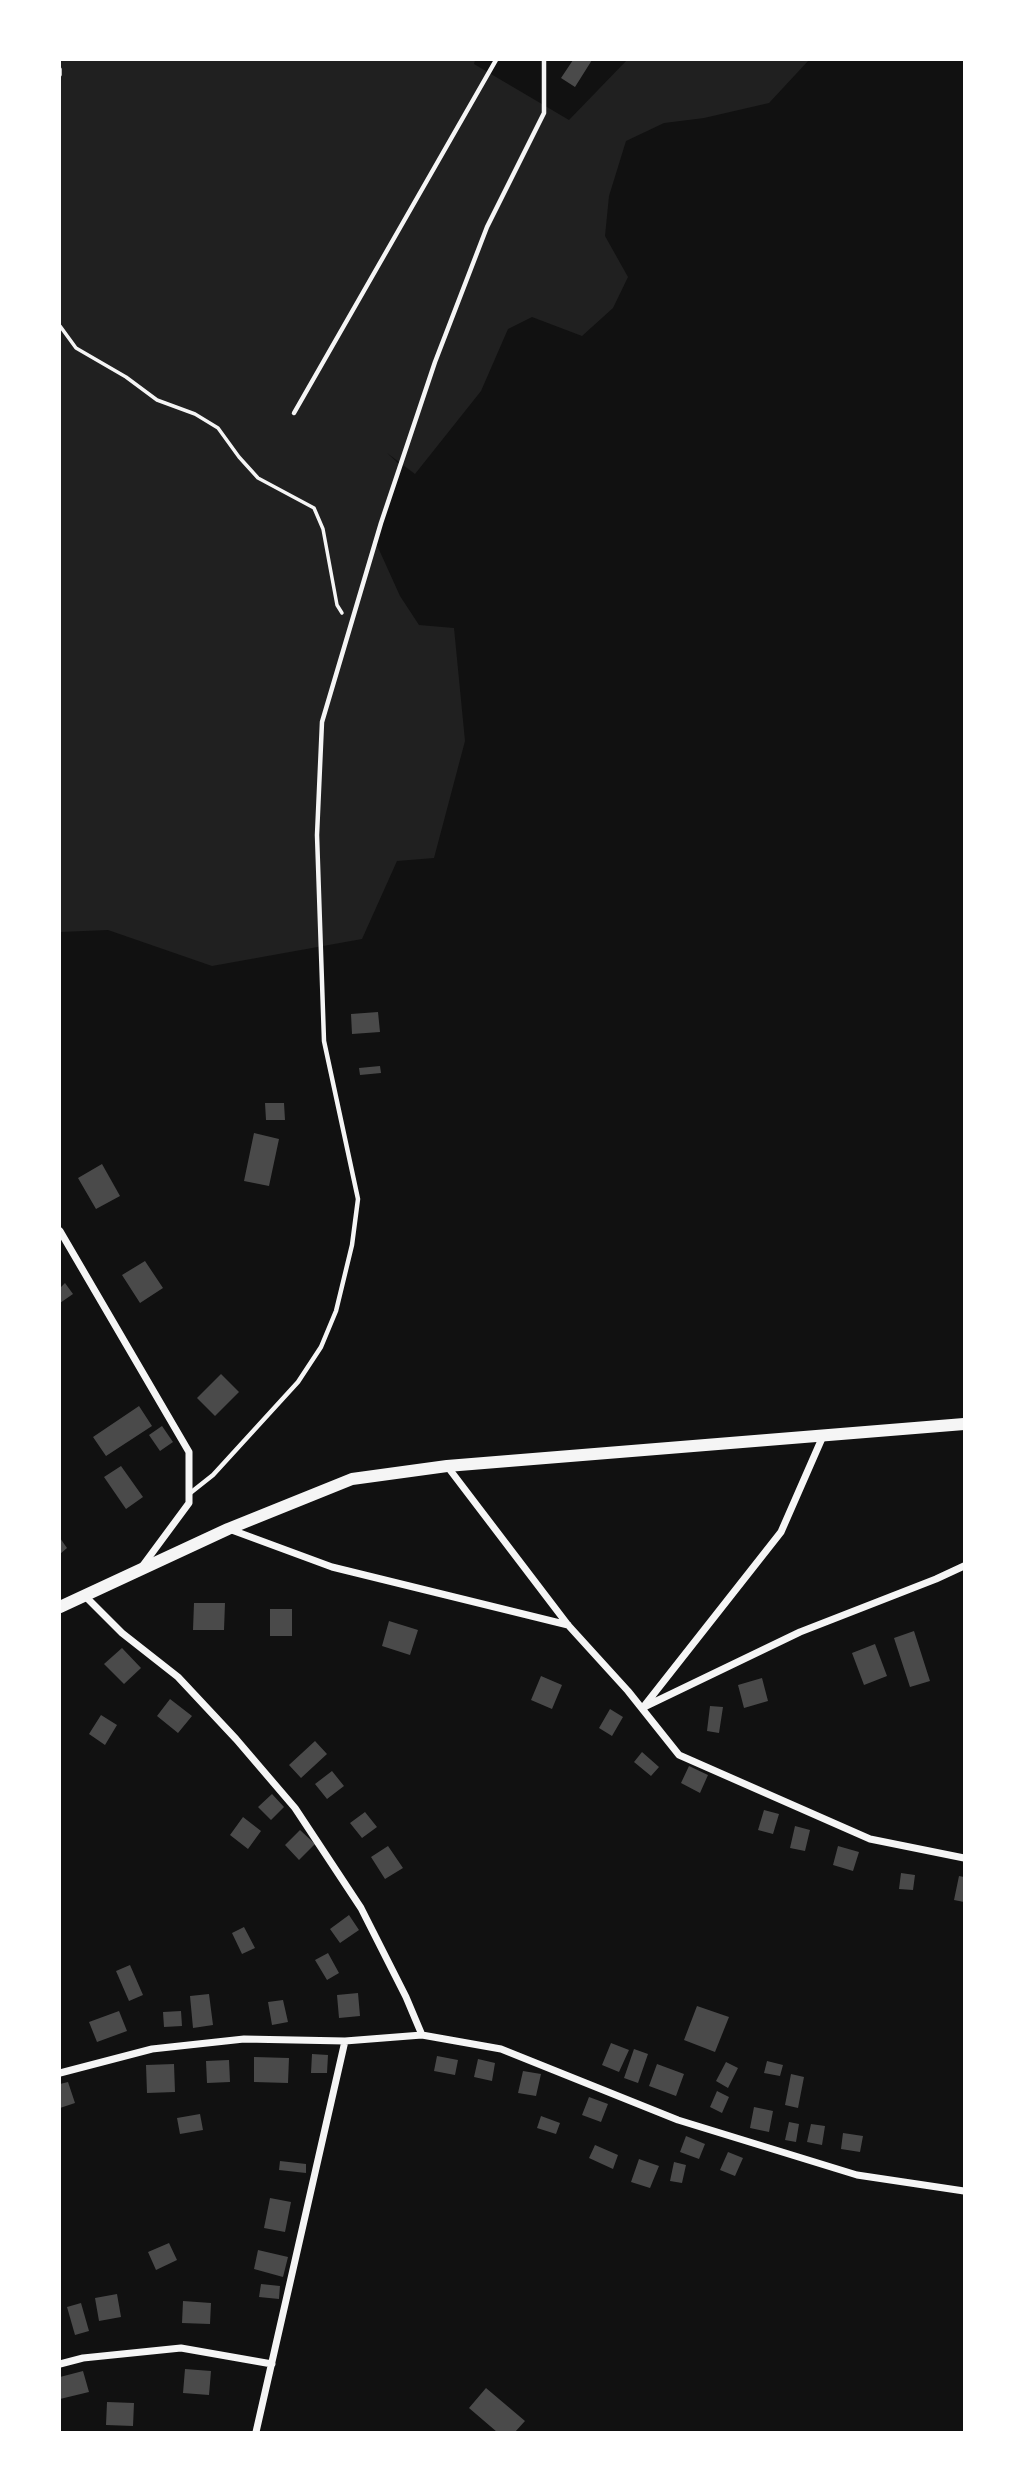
<!DOCTYPE html>
<html>
<head>
<meta charset="utf-8">
<style>
  body { margin:0 }
  #map { position:relative; width:1024px; height:2492px; overflow:hidden; background:#111; font-family:"Roboto Condensed",sans-serif }
  canvas { display:block }
  .frame { position:absolute; inset:0; border:61px solid #fff; pointer-events:none }
</style>
</head>
<body>
<div id="map">
<canvas width="1024" height="2492"></canvas>
<div class="frame"></div>
</div>
<script>
const c = document.querySelector('canvas').getContext('2d');
c.lineJoin = 'round';
function paint(path, color) { c.fillStyle = color; c.fill(path, 'evenodd'); }
const toPath = rows => new Path2D(rows.map(r => 'M' + r).join(''));
function strokePath(path, color, width, dash) { c.strokeStyle = color; c.lineWidth = width; c.lineCap = dash ? 'butt' : 'round'; c.setLineDash(dash || []); c.stroke(path); }
paint(toPath([
  [60,60,475,60,474,64,569,120,627,60,809,60,769,103,704,118,664,123,626,141,609,196,605,236,628,277,613,308,582,336,532,317,508,329,481,391,415,474,387,453,401,466,376,543,400,596,419,625,454,628,465,741,434,858,397,861,362,939,212,966,108,930,60,932]
]), '#202020');
paint(toPath([
  [573,60,592,60,575,87,561,78],
  [378,1012,380,1032,352,1034,351,1014],
  [380,1066,381,1073,360,1075,359,1068],
  [265,1103,284,1103,285,1120,266,1120],
  [254,1133,279,1139,269,1186,244,1181],
  [102,1164,120,1196,96,1209,78,1178],
  [145,1261,163,1288,140,1303,122,1275],
  [65,1283,73,1294,60,1303,60,1288],
  [221,1374,239,1392,215,1416,197,1398],
  [139,1406,152,1426,106,1456,93,1437],
  [162,1426,173,1442,160,1451,149,1435],
  [121,1466,143,1497,126,1509,104,1477],
  [60,1538,67,1548,60,1554],
  [194,1603,225,1603,224,1630,193,1630],
  [270,1609,292,1609,292,1636,270,1636],
  [389,1621,418,1630,410,1655,382,1646],
  [914,1631,930,1681,910,1687,894,1638],
  [875,1644,887,1676,864,1685,852,1653],
  [122,1648,141,1668,124,1684,104,1664],
  [541,1676,562,1685,552,1709,531,1700],
  [762,1678,768,1701,744,1708,738,1685],
  [170,1699,192,1716,178,1733,157,1716],
  [710,1706,723,1707,719,1733,707,1731],
  [610,1709,623,1717,612,1736,599,1728],
  [101,1715,117,1725,105,1745,89,1734],
  [315,1741,327,1754,301,1778,289,1765],
  [642,1752,659,1767,651,1776,634,1762],
  [689,1766,708,1775,700,1793,681,1783],
  [332,1771,344,1786,327,1799,315,1784],
  [272,1794,284,1807,271,1820,258,1807],
  [764,1810,779,1814,773,1834,758,1830],
  [365,1812,377,1827,362,1838,350,1823],
  [243,1817,261,1831,248,1849,230,1835],
  [795,1826,810,1830,805,1851,790,1848],
  [300,1830,315,1844,299,1860,285,1845],
  [388,1846,403,1868,385,1879,371,1857],
  [838,1846,859,1852,853,1871,833,1865],
  [901,1873,915,1875,913,1890,899,1889],
  [959,1876,964,1877,964,1902,954,1900],
  [349,1915,359,1930,340,1943,330,1929],
  [244,1927,255,1948,242,1954,232,1933],
  [328,1953,339,1973,327,1980,315,1960],
  [130,1965,143,1995,129,2001,116,1971],
  [358,1993,360,2016,339,2018,337,1995],
  [209,1994,213,2025,193,2028,190,1996],
  [283,2000,288,2022,272,2025,268,2002],
  [697,2006,729,2017,715,2052,684,2040],
  [119,2011,127,2031,97,2042,89,2022],
  [181,2011,182,2026,164,2027,163,2012],
  [611,2043,629,2050,619,2072,602,2065],
  [634,2049,648,2054,638,2083,624,2078],
  [312,2054,328,2055,327,2073,311,2073],
  [437,2056,458,2060,455,2075,434,2071],
  [254,2057,289,2058,288,2083,254,2082],
  [478,2059,495,2063,492,2081,474,2077],
  [229,2060,230,2082,207,2083,206,2061],
  [767,2061,783,2065,780,2076,764,2073],
  [726,2062,738,2068,728,2088,716,2081],
  [174,2064,175,2092,147,2093,146,2065],
  [657,2064,684,2074,676,2096,649,2086],
  [523,2071,541,2074,536,2096,518,2093],
  [791,2074,804,2077,798,2108,785,2105],
  [68,2082,75,2103,60,2108,60,2084],
  [717,2091,729,2097,722,2113,710,2107],
  [589,2097,608,2104,601,2122,582,2115],
  [754,2107,773,2111,769,2132,750,2128],
  [200,2114,203,2130,180,2134,177,2118],
  [541,2116,560,2123,556,2134,537,2128],
  [789,2122,799,2124,796,2142,785,2140],
  [811,2124,825,2126,822,2145,807,2142],
  [843,2133,863,2136,860,2152,841,2149],
  [686,2136,705,2144,699,2159,680,2152],
  [595,2145,618,2155,613,2169,589,2158],
  [728,2152,743,2158,735,2176,720,2170],
  [639,2159,659,2166,650,2188,631,2182],
  [280,2161,306,2164,306,2173,279,2170],
  [674,2162,686,2165,682,2183,670,2181],
  [270,2198,291,2202,285,2232,264,2228],
  [169,2243,177,2260,156,2270,148,2252],
  [258,2250,288,2257,283,2277,254,2269],
  [261,2284,280,2286,279,2299,259,2297],
  [117,2294,121,2317,99,2321,95,2298],
  [183,2301,211,2303,210,2324,182,2323],
  [81,2303,89,2331,75,2335,67,2307],
  [185,2369,211,2371,209,2395,183,2393],
  [83,2371,89,2392,60,2399,60,2377],
  [486,2388,525,2421,515,2432,497,2432,469,2408],
  [107,2402,134,2403,133,2426,106,2425]
]), '#4a4a4a');
strokePath(toPath([
  [60,69,60,75],
  [60,326,76,348,126,377,157,400,195,414,218,428,239,457,258,478,314,508,323,529,337,605,342,613]
]), '#f5f5f5', 3.5);
strokePath(toPath([
  [294,413,496,60],
  [189,1494,213,1475,298,1382,321,1347,336,1311,352,1245,358,1199,324,1041,317,835,322,722,381,523,435,362,487,227,544,113,544,60]
]), '#f5f5f5', 4.5);
strokePath(toPath([
  [60,1231,189,1452,189,1503,141,1568],
  [447,1466,568,1625,628,1691,679,1755,870,1839,964,1858],
  [229,1529,332,1567,568,1625],
  [84,1595,122,1633,178,1677,236,1739,295,1808,361,1908,406,1997,422,2035],
  [645,1705,781,1532,823,1436],
  [642,1708,800,1632,936,1579,964,1566],
  [60,2073,152,2049,244,2039,345,2041,422,2035,501,2049,678,2120,857,2175,964,2191],
  [60,2364,83,2358,181,2348,272,2364],
  [256,2432,345,2041]
]), '#f5f5f5', 7);
strokePath(toPath([
  [60,1607,228,1529,352,1479,447,1466,964,1424]
]), '#f5f5f5', 12);
</script>
</body>
</html>
